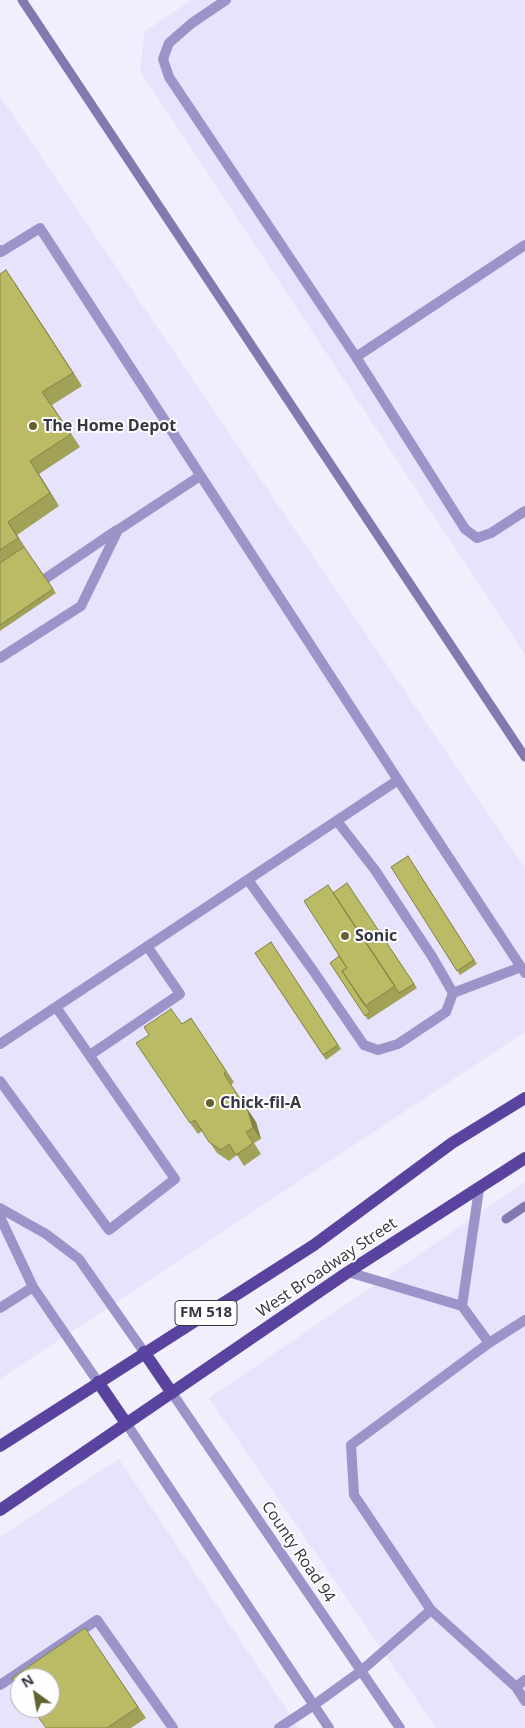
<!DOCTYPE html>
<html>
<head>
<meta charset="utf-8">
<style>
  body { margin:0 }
  #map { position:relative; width:525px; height:1728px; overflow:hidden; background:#f1effd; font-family:"Open Sans",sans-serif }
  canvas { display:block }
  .north { position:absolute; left:10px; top:1668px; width:50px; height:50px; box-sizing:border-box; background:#fefefe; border:1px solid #aeaeb3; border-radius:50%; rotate:328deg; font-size:14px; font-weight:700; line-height:20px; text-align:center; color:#363542 }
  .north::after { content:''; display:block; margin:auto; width:18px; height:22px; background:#646330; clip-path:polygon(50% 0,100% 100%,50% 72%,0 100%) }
</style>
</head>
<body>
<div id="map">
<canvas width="525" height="1728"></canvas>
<div class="north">N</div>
</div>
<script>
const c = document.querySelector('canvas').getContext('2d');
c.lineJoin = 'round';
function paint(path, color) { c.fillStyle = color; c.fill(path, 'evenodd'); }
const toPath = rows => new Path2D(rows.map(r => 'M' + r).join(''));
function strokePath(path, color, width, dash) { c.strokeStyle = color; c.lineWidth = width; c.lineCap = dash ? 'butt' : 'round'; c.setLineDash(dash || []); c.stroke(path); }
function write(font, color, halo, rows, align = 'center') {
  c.font = font + ' "Open Sans",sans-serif'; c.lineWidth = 4; c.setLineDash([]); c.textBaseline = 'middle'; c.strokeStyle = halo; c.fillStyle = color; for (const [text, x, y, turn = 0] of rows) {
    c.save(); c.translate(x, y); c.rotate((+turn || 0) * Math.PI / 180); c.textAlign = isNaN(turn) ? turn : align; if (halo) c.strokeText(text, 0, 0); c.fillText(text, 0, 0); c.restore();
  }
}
paint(toPath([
  [192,0,525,0,525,654,140,71,145,31],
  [0,96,525,868,525,1032,0,1379],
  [525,1182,525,1728,436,1728,209,1398],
  [119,1459,299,1728,0,1728,0,1537],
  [20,1678,50,1678,50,1708,20,1708]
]), '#e7e3fd');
strokePath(toPath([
  [22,0,525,757],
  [506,1219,525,1206]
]), '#8279b1', 9);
strokePath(toPath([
  [226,0,192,23,169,43,163,59,169,77,356,357,465,529,477,538,491,533,525,511],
  [0,250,1,252,40,228,398,780,525,973],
  [356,357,525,245],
  [36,585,117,530],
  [0,658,81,606,118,530,200,476],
  [248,880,312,969,364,1045,378,1050,398,1044,446,1012,453,993,433,958,375,870,337,821],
  [453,993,521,967],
  [0,1044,398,780],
  [90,1055,180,994,147,946],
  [0,1081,109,1230,175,1179,56,1007],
  [0,1208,46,1234,79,1259,144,1352],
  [0,1217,33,1287,98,1382],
  [348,1272,462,1306,489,1343,525,1320],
  [462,1306,479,1189],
  [0,1308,33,1287],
  [489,1343,351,1445,354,1495,431,1610,516,1687,525,1680],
  [361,1671,431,1610],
  [0,1685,97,1620,173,1728],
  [516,1687,525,1701],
  [279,1728,314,1705]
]), '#9c94c8', 10);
strokePath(toPath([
  [172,1393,400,1728],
  [126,1423,329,1728],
  [314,1705,361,1671]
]), '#9c94c8', 10);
strokePath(toPath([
  [144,1352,172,1393],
  [98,1382,126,1423],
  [0,1446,314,1245,452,1143,525,1098],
  [0,1510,348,1272,525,1158]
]), '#5a439e', 12);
paint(toPath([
  [0,274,15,283,82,386,52,405,80,447,39,474,59,506,17,535,27,551,56,593,0,631],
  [408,856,477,964,460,975,391,867],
  [347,883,417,988,368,1020,330,963,339,956,333,893],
  [271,942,341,1049,326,1060,255,953],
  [191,1018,234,1082,231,1085,256,1122,261,1139,254,1143,261,1154,244,1166,237,1155,229,1161,217,1153,202,1131,198,1134,190,1123,182,1024],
  [85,1628,146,1718,131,1728,46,1728]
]), '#a1a157');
paint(toPath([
  [6,270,15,283,82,386,73,373],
  [30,461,39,474,59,506,50,493],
  [8,522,17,535,27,551,56,593,18,538],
  [231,1085,256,1122,261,1139,253,1128]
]), '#838347');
const building = toPath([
  [6,270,73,373,42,392,71,434,30,461,50,493,8,522,18,538,0,550,0,274,6,270],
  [24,547,53,589,0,625,0,563,24,547],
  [408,856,474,960,457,971,391,867,408,856],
  [347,883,414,984,399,993,333,893,347,883],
  [328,885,395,986,365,1006,342,971,347,968,304,901,328,885],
  [271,942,338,1045,323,1055,255,953,271,942],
  [339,956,347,968,342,971,370,1012,365,1016,330,963,339,956],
  [171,1009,182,1024,191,1018,226,1071,224,1074,248,1111,253,1128,246,1132,253,1143,236,1155,229,1144,221,1150,209,1142,195,1120,190,1123,136,1043,149,1035,144,1027,171,1009],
  [85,1628,138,1707,107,1728,46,1728,32,1708,50,1708,50,1678,20,1678,20,1690,12,1678,85,1628]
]);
paint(building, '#bbbb65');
strokePath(building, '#838347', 1);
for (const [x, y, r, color] of [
  [33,426,5,"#646330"],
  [345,936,5,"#646330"],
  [210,1103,5,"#646330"]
]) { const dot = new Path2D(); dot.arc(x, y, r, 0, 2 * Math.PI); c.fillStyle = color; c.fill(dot); strokePath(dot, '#fefefe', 2); }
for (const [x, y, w] of [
  [206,1313,62]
]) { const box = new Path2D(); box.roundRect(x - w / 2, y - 12.5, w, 25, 4); c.fillStyle = '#fefefe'; c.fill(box); strokePath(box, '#363542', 1); }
write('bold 15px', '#363542', null, [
  ["FM 518",206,1313]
]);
write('bold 16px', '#363542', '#fefefe', [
  ["The Home Depot",43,426],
  ["Sonic",355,936],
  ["Chick-fil-A",220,1103]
], 'left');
write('16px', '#363542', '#fefefe', [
  ["West Broadway Street",327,1268,-34],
  ["County Road 94",298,1552,56]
]);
</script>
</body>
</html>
